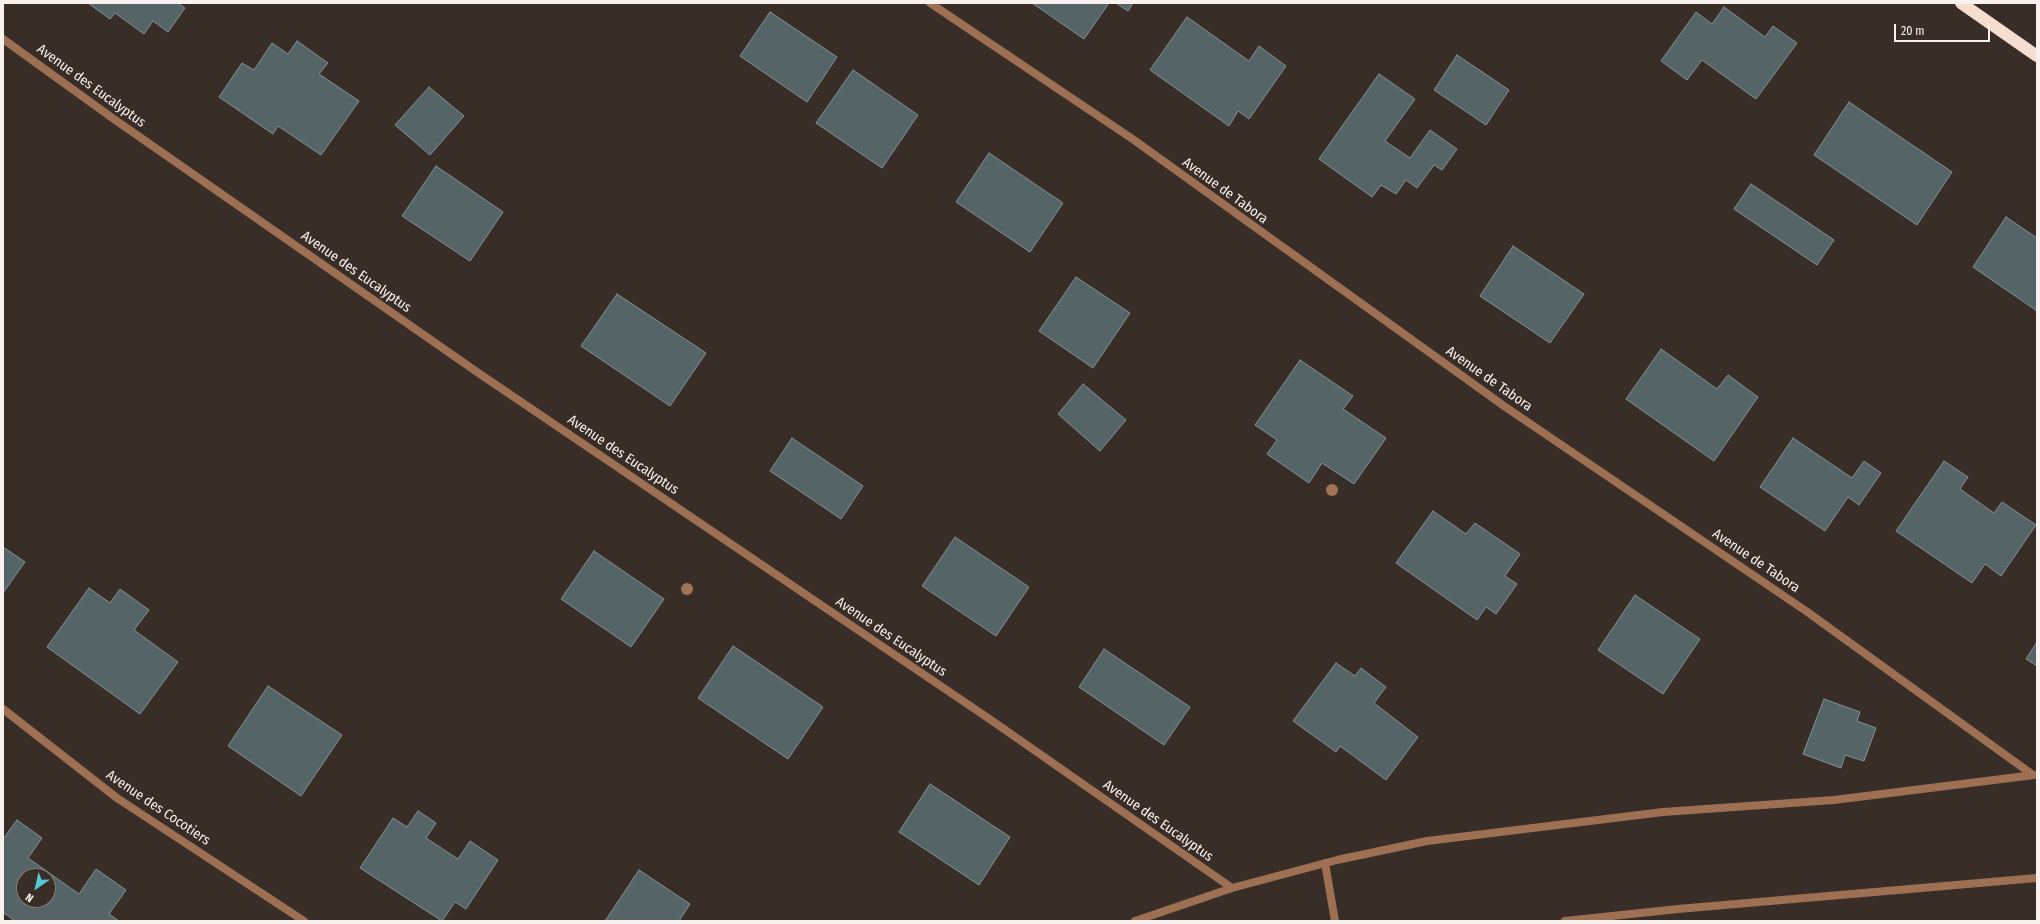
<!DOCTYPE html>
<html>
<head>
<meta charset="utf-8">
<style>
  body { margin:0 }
  #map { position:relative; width:2040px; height:924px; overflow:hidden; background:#392d27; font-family:"Fira Sans Condensed",sans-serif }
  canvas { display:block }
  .frame { position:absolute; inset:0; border:4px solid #f9f1ed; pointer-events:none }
  .north { position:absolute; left:16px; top:868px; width:40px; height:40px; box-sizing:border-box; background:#392d27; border:1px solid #867b76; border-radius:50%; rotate:214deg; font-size:11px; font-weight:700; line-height:16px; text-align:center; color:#f9f1ed }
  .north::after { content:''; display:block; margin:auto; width:14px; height:18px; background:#52cbd9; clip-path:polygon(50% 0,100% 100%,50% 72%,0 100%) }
  .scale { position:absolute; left:1894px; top:24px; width:96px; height:18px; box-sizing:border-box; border:2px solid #f9f1ed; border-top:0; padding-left:5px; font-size:12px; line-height:14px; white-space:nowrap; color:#f9f1ed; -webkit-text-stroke:3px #392d27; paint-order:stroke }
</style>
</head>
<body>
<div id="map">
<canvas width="2040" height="924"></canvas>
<div class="frame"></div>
<div class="north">N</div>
<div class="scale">20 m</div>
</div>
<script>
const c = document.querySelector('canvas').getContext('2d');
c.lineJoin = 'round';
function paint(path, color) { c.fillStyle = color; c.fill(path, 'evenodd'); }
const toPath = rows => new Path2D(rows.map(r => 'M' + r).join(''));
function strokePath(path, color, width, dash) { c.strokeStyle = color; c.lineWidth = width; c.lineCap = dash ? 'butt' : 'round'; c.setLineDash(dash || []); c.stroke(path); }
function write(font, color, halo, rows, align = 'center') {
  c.font = font + ' "Fira Sans Condensed",sans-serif'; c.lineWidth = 3.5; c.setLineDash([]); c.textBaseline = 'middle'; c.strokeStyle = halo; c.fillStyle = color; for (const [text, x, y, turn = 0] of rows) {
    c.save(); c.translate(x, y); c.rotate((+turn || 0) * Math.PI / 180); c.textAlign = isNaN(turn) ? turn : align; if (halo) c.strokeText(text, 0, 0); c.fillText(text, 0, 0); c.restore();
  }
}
const building = toPath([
  [88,3,178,3,185,8,168,32,153,21,144,34,115,13,110,19,88,3],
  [1032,3,1109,3,1084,39,1032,3],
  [1116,3,1133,3,1128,11,1116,3],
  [1724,7,1765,37,1773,26,1797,43,1756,99,1702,60,1687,80,1661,61,1696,12,1712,24,1724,7],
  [770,12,837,57,807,102,740,56,770,12],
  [1187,17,1249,61,1259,46,1286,66,1249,119,1238,111,1229,126,1150,70,1187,17],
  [297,41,328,63,319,74,359,101,321,155,278,126,273,134,219,97,242,63,254,70,272,43,288,54,297,41],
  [1457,55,1509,90,1486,125,1434,90,1457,55],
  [853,70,918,115,882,168,816,123,853,70],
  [1379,74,1415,99,1385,141,1410,158,1430,130,1457,149,1442,170,1434,165,1417,188,1406,180,1396,194,1381,185,1372,197,1319,159,1379,74],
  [429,87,464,116,430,155,395,125,429,87],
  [1849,102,1952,172,1917,225,1814,155,1849,102],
  [989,153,1063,203,1030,252,956,202,989,153],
  [436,166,503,212,470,261,402,216,436,166],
  [1751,184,1834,240,1817,265,1734,209,1751,184],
  [2006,217,2037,238,2037,311,1973,267,2006,217],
  [1513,246,1584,294,1550,343,1480,296,1513,246],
  [1076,277,1130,313,1093,368,1039,331,1076,277],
  [617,294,706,353,670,406,581,346,617,294],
  [1661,349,1717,389,1728,375,1758,397,1714,461,1626,399,1661,349],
  [1300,360,1353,396,1343,409,1386,438,1354,484,1322,463,1309,483,1267,454,1277,440,1255,425,1300,360],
  [1083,384,1126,420,1100,451,1058,414,1083,384],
  [792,438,863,486,841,519,770,471,792,438],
  [1793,438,1852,478,1864,461,1881,473,1859,505,1848,497,1825,531,1760,487,1793,438],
  [1944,461,1968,477,1960,489,1994,513,2002,502,2036,525,2001,576,1985,564,1972,583,1896,531,1944,461],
  [1433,511,1466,534,1475,523,1520,554,1505,576,1517,584,1496,614,1486,607,1477,620,1396,563,1433,511],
  [955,537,1029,587,996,636,922,586,955,537],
  [3,547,25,562,3,593,3,547],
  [594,551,664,599,631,647,561,599,594,551],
  [89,588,110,603,120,589,149,610,134,630,178,662,140,714,47,647,89,588],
  [1635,595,1700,639,1663,694,1598,650,1635,595],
  [2037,642,2037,666,2026,659,2037,642],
  [733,646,823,707,788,759,698,698,733,646],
  [1104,649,1190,707,1164,745,1079,687,1104,649],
  [1336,663,1355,676,1361,668,1386,687,1374,703,1418,737,1386,780,1340,746,1336,752,1293,721,1336,663],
  [268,686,342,735,301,796,228,746,268,686],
  [1824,699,1860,712,1857,721,1876,728,1864,761,1845,755,1841,768,1803,754,1824,699],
  [930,784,1010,837,979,885,899,832,930,784],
  [418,811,436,823,426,838,458,859,470,841,498,860,466,909,455,902,442,921,360,868,393,818,407,827,418,811],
  [17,820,42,838,28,858,79,894,96,869,126,890,109,914,119,921,15,921,4,913,3,915,3,839,17,820],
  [24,876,48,876,48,900,24,900,24,876],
  [639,870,690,904,679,921,605,921,639,870]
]);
paint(building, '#556567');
strokePath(building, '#829395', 1);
strokePath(toPath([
  [930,3,1134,140,1504,406,1806,611,2033,775],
  [3,39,111,117,477,372,991,720,1232,888],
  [3,709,117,798,304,921],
  [1325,863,1335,921],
  [1135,921,1232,888,1337,860,1427,841,1663,812,1834,800,2034,775],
  [1565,921,1678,909,2037,878]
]), '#9d6f53', 8);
strokePath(toPath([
  [1961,3,2037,56]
]), '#f5ddd0', 12);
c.fillStyle = '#a1745a';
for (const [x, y] of [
  [1332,490],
  [687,589]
]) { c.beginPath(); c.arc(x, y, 6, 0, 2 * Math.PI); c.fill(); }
write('14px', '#f9f1ed', '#392d27', [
  ["Avenue des Eucalyptus",91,86,36],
  ["Avenue de Tabora",1225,191,36],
  ["Avenue des Eucalyptus",356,272,35],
  ["Avenue de Tabora",1489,379,35],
  ["Avenue des Eucalyptus",623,455,34],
  ["Avenue de Tabora",1756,561,34],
  ["Avenue des Eucalyptus",891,637,34],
  ["Avenue des Cocotiers",158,808,34],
  ["Avenue des Eucalyptus",1158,821,35]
]);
</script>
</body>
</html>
